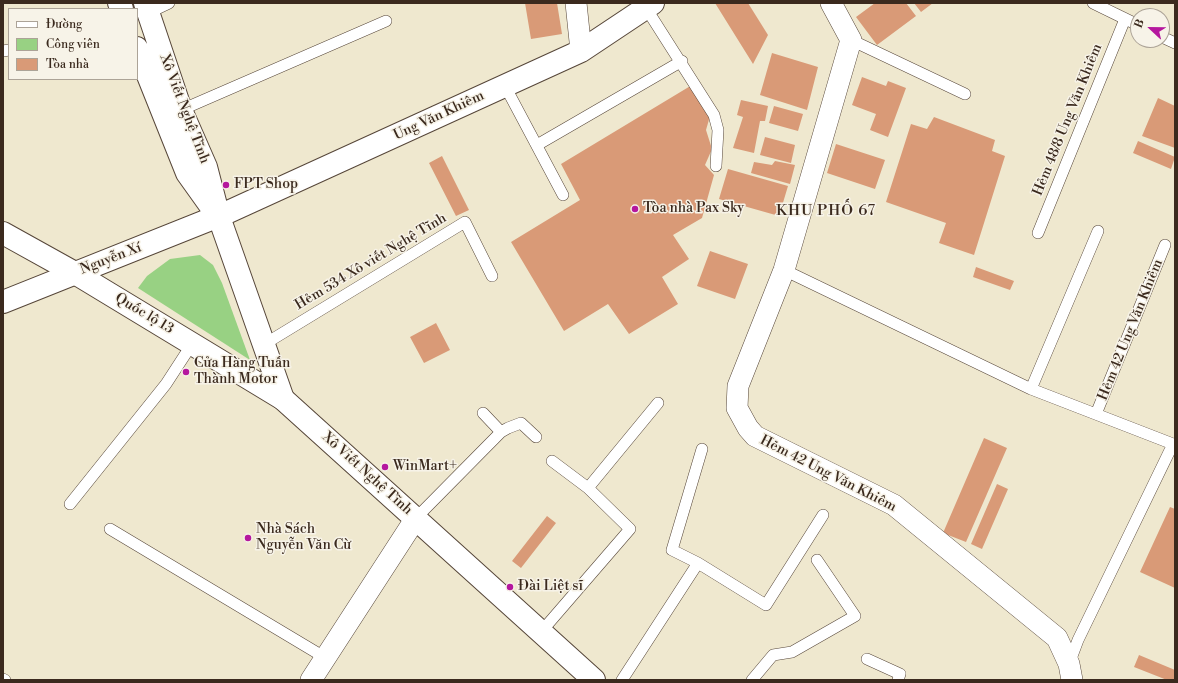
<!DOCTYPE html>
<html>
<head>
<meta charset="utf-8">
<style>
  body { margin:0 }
  #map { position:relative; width:1178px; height:683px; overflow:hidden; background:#efe8cf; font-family:"Libre Bodoni",serif }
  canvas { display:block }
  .frame { position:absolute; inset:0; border:4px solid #3b2a1e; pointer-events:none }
  .legend { position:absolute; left:8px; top:8px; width:130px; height:72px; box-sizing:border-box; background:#f7f3e8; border:1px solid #aca397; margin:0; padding:5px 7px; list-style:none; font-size:12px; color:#3b2a1e }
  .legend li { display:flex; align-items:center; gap:8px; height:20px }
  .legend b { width:20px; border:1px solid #aca397 }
  .north { position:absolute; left:1130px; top:8px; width:40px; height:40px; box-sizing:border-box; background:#f7f3e8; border:1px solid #aca397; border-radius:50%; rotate:292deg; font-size:11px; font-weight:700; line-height:16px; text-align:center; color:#3b2a1e }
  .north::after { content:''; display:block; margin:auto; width:14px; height:18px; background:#b5179e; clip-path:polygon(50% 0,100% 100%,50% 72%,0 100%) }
</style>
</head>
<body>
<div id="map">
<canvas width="1178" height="683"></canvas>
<div class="frame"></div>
<ul class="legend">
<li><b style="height:5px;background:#fff"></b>Đường</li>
<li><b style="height:11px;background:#98d183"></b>Công viên</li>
<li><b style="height:11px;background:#d99a77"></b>Tòa nhà</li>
</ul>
<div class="north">B</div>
</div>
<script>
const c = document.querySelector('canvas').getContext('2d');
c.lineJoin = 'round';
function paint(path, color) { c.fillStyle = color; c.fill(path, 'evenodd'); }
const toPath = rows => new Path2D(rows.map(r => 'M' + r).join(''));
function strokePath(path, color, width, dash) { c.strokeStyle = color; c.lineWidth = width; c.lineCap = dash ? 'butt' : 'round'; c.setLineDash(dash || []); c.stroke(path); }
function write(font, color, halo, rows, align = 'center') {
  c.font = font + ' "Libre Bodoni",serif'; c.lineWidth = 3; c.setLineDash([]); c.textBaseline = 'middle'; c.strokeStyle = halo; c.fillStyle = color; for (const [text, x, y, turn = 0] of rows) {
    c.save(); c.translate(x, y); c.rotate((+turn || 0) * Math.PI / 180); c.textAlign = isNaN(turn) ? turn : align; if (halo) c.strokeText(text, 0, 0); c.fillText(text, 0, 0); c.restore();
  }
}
paint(toPath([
  [200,255,213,265,222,283,250,360,138,288,147,276,170,259]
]), '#98d183');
paint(toPath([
  [525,3,557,3,562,34,531,39],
  [715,3,748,3,768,35,753,64],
  [875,3,906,3,916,16,877,45,856,17],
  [914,3,933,3,921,12],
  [772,53,818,67,807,110,760,95],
  [862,77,886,86,888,81,906,88,888,137,870,130,876,114,852,105],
  [692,85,710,116,706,130,712,149,705,165,714,175,702,218,673,235,689,259,662,277,678,304,629,334,608,304,564,331,511,242,580,200,561,164],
  [1158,98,1175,106,1175,148,1142,136],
  [741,100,768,106,765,121,760,121,754,153,733,148,743,117,737,115],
  [774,106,803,114,798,131,769,123],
  [934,117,995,140,992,151,1005,156,974,255,939,243,946,223,886,202,911,124,927,129],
  [765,137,795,145,791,163,760,155],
  [1138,141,1175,157,1171,169,1133,153],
  [836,144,885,160,875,189,827,173],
  [442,156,469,210,456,216,429,163],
  [775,161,795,165,790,184,751,173,754,162,772,165],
  [728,169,788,186,779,216,719,199],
  [710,251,748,264,735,299,697,286],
  [976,267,1014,281,1010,290,973,277],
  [436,323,450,350,424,363,410,337],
  [984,438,1007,448,966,542,943,533],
  [997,484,1008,489,982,549,971,544],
  [1170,507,1175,509,1175,588,1140,572],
  [547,516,556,523,521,568,512,561],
  [1139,655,1175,670,1175,680,1167,680,1134,667]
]), '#d99a77');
const service = toPath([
  [1093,3,1138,25],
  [646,8,714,115,718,130,716,166],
  [148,13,169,3],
  [1162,37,1175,43],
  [851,40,965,94],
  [3,51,9,50],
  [505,86,563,195],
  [181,110,386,21],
  [537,145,682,61],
  [1038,233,1125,19],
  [784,270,1031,389,1173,444,1078,640,1069,664],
  [263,345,465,222,492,276],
  [1031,389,1098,231],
  [1096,414,1165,245],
  [501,432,508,428,521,423,536,437],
  [702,449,672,550,698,563,766,605,823,515],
  [552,461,588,488],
  [70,504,166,384,192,344],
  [416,518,501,432,483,413],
  [110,529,324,657],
  [541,632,630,529,588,488,658,403],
  [867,659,900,674,898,680],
  [3,679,5,680],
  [622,680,698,563],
  [752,680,773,655,792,652,855,616,817,560]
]);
const minor = toPath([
  [576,3,581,51],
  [831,3,851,40,784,270,738,386,737,408,748,428,755,436,894,505,1057,638,1069,664,1072,680],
  [311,680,416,518]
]);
const secondary = toPath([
  [119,3,122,9],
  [145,3,181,110,206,167,219,217,283,399],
  [137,48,187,173,212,208],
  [3,302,226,213,581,51,653,3]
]);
const primary = toPath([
  [3,233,75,273,283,399,594,680]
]);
strokePath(service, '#564639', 12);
strokePath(minor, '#564639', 22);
strokePath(secondary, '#564639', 24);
strokePath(primary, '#564639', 24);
strokePath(service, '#fff', 11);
strokePath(minor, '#fff', 21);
strokePath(secondary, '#fff', 22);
strokePath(primary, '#fff', 22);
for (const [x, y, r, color] of [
  [226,185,4,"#b5179e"],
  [635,209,4,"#b5179e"],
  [186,372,4,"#b5179e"],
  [385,467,4,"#b5179e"],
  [248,538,4,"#b5179e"],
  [510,587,4,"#b5179e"]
]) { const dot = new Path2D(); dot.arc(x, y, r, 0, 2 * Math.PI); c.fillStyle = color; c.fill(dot); strokePath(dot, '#f7f3e8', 1.5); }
write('14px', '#3b2a1e', '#f7f3e8', [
  ["Xô Viết Nghệ Tĩnh",184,109,69],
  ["Ung Văn Khiêm",439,116,-25],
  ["Hẻm 48/8 Ung Văn Khiêm",1068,120,-68],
  ["Nguyễn Xí",111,259,-21],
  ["Hẻm 534 Xô viết Nghệ Tĩnh",371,262,-31],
  ["Quốc lộ 13",144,314,31],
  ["Hẻm 42 Ung Văn Khiêm",1131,330,-68],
  ["Xô Viết Nghệ Tĩnh",367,474,42],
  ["Hẻm 42 Ung Văn Khiêm",828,474,27]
]);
write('14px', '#3b2a1e', '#f7f3e8', [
  ["FPT Shop",234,185],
  ["Tòa nhà Pax Sky",643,209],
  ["Cửa Hàng Tuấn",194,364],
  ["Thành Motor",194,380],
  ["WinMart+",393,467],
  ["Nhà Sách",256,530],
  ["Nguyễn Văn Cừ",256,546],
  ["Đài Liệt sĩ",518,587]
], 'left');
c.letterSpacing = '1px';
write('15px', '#3b2a1e', '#f7f3e8', [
  ["KHU PHỐ 67",826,211]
]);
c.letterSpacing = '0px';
</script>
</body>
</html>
